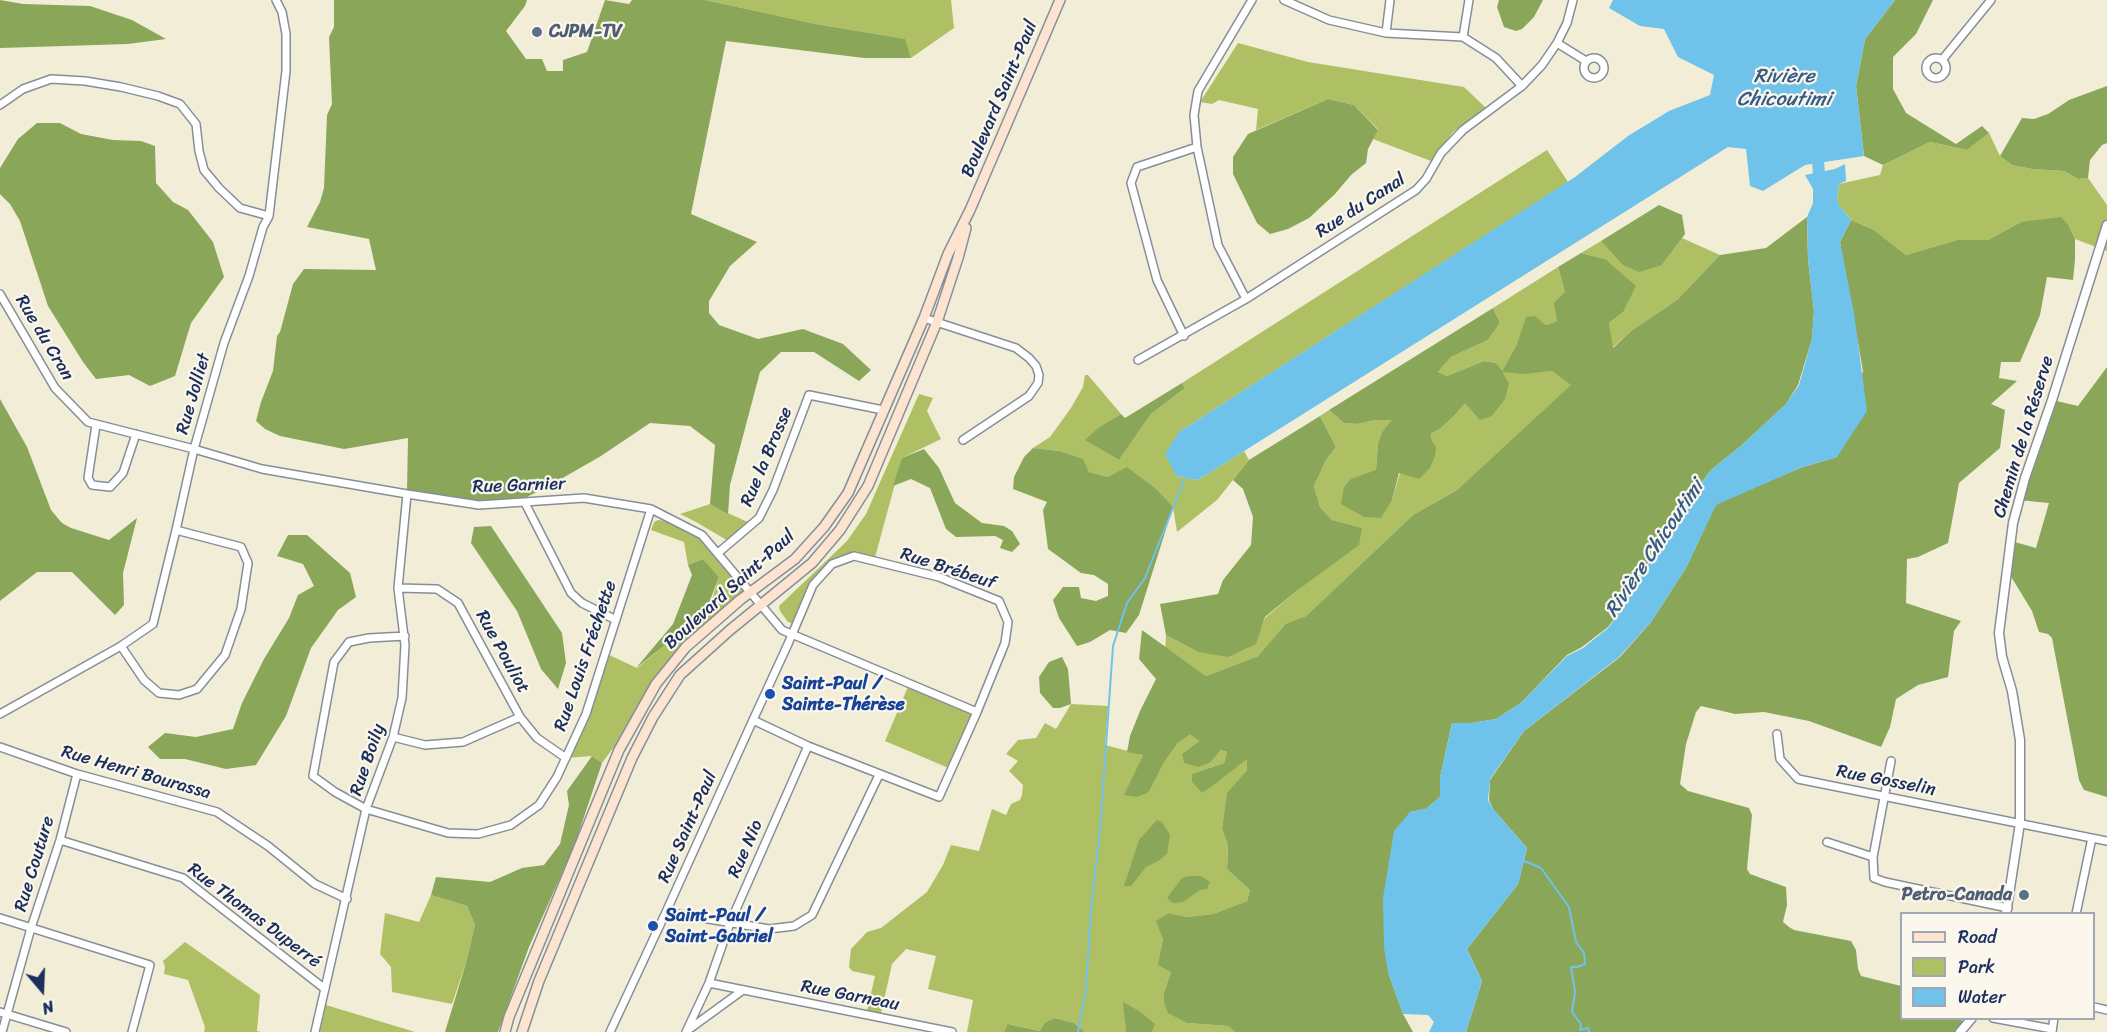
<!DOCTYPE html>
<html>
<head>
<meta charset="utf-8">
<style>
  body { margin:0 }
  #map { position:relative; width:2107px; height:1032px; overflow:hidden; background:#f2edd7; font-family:Sriracha,sans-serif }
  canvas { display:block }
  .legend { position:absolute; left:1900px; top:912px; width:195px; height:108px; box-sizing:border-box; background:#fbf7ec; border:2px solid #a1a7b3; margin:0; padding:8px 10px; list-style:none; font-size:18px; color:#1b2f5e }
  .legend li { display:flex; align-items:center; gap:12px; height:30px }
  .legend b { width:30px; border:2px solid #a1a7b3 }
  .north { position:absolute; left:12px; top:960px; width:60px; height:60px; -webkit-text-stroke:4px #fbf7ec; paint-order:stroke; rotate:161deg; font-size:16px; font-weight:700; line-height:24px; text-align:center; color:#1b2f5e }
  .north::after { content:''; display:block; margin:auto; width:21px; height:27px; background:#1b2f5e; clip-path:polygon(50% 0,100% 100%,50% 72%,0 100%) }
</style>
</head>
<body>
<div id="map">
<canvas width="2107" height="1032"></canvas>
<ul class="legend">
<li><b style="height:8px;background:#fde4d0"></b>Road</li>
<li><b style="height:16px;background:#aec063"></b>Park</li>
<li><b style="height:16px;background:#6fc3eb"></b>Water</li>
</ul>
<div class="north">N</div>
</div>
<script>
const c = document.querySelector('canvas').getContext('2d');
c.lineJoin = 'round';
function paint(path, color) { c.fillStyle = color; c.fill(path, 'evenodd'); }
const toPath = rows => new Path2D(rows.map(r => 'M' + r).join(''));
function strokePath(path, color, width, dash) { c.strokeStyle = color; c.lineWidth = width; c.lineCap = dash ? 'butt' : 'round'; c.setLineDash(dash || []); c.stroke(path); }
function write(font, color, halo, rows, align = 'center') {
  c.font = font + ' Sriracha,sans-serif'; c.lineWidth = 4.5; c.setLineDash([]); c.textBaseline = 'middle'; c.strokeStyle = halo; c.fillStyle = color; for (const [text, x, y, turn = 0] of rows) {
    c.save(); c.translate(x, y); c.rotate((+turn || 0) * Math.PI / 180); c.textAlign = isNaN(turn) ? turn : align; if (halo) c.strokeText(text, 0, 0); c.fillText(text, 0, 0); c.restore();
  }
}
paint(toPath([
  [705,0,951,0,954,28,911,58,904,39,816,24],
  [1238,43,1308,62,1464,87,1486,108,1453,132,1431,161,1373,139,1378,129,1354,105,1328,99,1256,130,1258,109,1219,100,1212,104,1200,102],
  [1989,133,2000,156,2012,165,2032,169,2064,171,2078,179,2088,178,2107,205,2107,251,2075,239,2069,226,2021,222,1988,240,1957,240,1906,255,1874,230,1851,220,1837,202,1839,184,1880,175,1883,165,1930,142,1967,150],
  [1547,150,1568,182,1179,432,1176,476,1198,480,1244,451,1249,460,1217,500,1177,532,1173,507,1108,477,1089,472,1082,459,1060,451,1033,448,1050,437,1071,408,1083,387,1085,375,1088,375,1121,414,1099,427,1086,440,1119,460,1151,414,1185,388,1182,383],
  [1682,238,1720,255,1677,300,1631,331,1612,348,1609,323,1623,312,1605,259,1581,253,1601,241,1623,264,1662,265],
  [1558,267,1565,292,1557,321,1546,325,1535,317,1526,318,1516,346,1502,371,1524,373,1552,371,1572,385,1457,490,1413,515,1306,616,1286,625,1258,656,1206,676,1171,651,1165,653,1166,635,1198,652,1255,644,1265,618,1299,589,1361,528,1332,520,1320,507,1314,486,1326,460,1336,447,1320,416,1329,410,1344,423,1358,424,1375,420,1393,420,1382,432,1378,443,1376,470,1392,500,1400,473,1432,441,1431,434,1440,429,1454,416,1496,363,1484,361,1447,376,1438,372,1451,357,1488,340,1500,323,1493,308],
  [919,394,933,398,927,411,941,439,902,458,874,561,854,556,832,564,813,585,794,624,788,622,780,611,779,606,847,541,866,514],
  [710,504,730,514,750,523,730,542,696,522,680,514],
  [658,520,665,521,704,541,743,590,744,595,700,632,602,763,592,756,566,758,605,653,637,668,664,646,680,629,704,616,713,596,719,577,703,559,688,565,684,542,651,530,654,522],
  [910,682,977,710,951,769,885,741],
  [1071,704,1108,706,1105,745,1143,755,1125,795,1149,792,1165,761,1178,743,1190,733,1199,741,1182,754,1211,762,1221,750,1227,752,1224,763,1192,774,1218,782,1247,758,1247,770,1227,794,1222,828,1228,846,1227,869,1250,890,1247,901,1213,914,1187,917,1169,913,1157,921,1163,939,1161,949,1171,972,1164,992,1187,1023,1228,1026,1235,1032,1152,1032,1154,1024,1124,1003,1126,1032,1085,1032,1074,1023,1055,1018,1040,1031,1009,1024,1004,1032,967,1032,973,1000,928,989,936,956,906,949,892,964,880,1018,866,1015,875,976,852,971,849,967,851,949,867,932,881,928,927,892,943,865,951,845,979,851,992,809,1006,815,1011,804,1020,800,1022,795,1023,785,1009,771,1018,761,1006,754,1018,740,1036,738,1045,723,1056,729],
  [431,895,467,906,475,925,466,963,452,1004,392,992,391,967,380,954,385,913,419,922],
  [185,942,260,995,257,1031,261,1032,204,1032,205,1027,188,980,164,974,165,967,163,961],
  [326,1005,415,1032,320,1032]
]), '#aec063');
paint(toPath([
  [0,0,23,4,90,6,132,20,166,39,128,44,0,48],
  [334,0,527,0,525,6,506,31,526,59,542,59,547,71,563,71,563,60,587,52,605,0,629,4,632,0,705,0,816,24,905,39,911,58,864,58,726,41,691,214,757,242,730,266,709,301,709,313,719,325,758,339,803,329,843,344,871,370,859,381,814,352,781,352,760,372,730,485,728,514,710,504,715,445,690,426,650,423,601,456,554,483,523,499,480,501,407,492,408,438,344,449,280,436,265,429,256,421,261,402,273,371,277,336,280,332,293,284,304,269,376,270,369,239,307,227,320,202,324,188,327,115,332,104,329,37,334,27],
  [1499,0,1543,0,1534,17,1522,29,1516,31,1504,27,1497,7],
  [1895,0,1933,0,1916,34,1893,57,1893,89,1906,113,1956,144,1982,126,1989,133,1967,150,1930,142,1883,165,1864,156,1856,86,1865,39],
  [2107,86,2107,143,2102,145,2090,160,2088,178,2078,179,2064,171,2032,169,2012,165,2000,156,2022,118,2034,119,2048,114,2069,100],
  [1328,99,1354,105,1378,130,1368,149,1366,163,1351,175,1335,194,1309,218,1288,229,1270,234,1257,223,1233,174,1233,157,1248,134],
  [37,123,60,123,81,134,113,140,141,141,155,146,156,183,173,202,188,210,213,242,224,277,191,323,175,376,150,386,129,375,96,379,83,362,48,306,20,221,10,204,0,194,0,168,18,139],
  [1659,205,1682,215,1685,234,1662,265,1639,272,1623,265,1601,241],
  [1807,217,1808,259,1814,311,1812,339,1798,385,1786,404,1742,445,1711,470,1670,524,1621,610,1608,627,1582,647,1567,655,1521,703,1496,719,1472,723,1452,723,1440,778,1440,797,1426,809,1410,812,1388,972,1403,1014,1413,1032,1235,1032,1228,1026,1187,1023,1168,1013,1164,1003,1164,992,1171,972,1158,965,1163,939,1156,921,1169,913,1187,917,1213,914,1247,901,1250,890,1227,869,1228,846,1222,828,1227,793,1247,770,1247,759,1218,782,1202,793,1192,782,1192,774,1224,763,1227,752,1221,750,1211,762,1199,767,1184,763,1182,754,1199,741,1190,734,1178,743,1165,761,1149,792,1137,797,1124,795,1143,755,1127,752,1130,736,1140,711,1156,679,1139,659,1142,630,1206,676,1258,656,1286,624,1306,616,1413,515,1457,490,1571,385,1552,371,1524,374,1502,372,1509,383,1505,399,1492,416,1480,420,1465,403,1454,416,1440,429,1431,434,1432,441,1436,447,1435,456,1430,468,1419,479,1399,473,1392,500,1381,518,1364,517,1341,504,1344,487,1351,479,1376,470,1378,443,1382,432,1392,420,1375,420,1358,424,1344,423,1329,410,1493,308,1500,323,1488,340,1451,357,1438,372,1447,376,1484,361,1496,363,1502,371,1516,346,1526,317,1535,316,1546,325,1557,321,1554,303,1565,292,1558,267,1581,253,1605,259,1636,286,1623,312,1609,323,1613,348,1631,331,1677,300,1720,255,1766,248],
  [2061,217,2069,226,2075,239,2075,260,2073,280,2047,277,2040,315,2020,362,2001,362,1999,378,2017,381,1991,404,2005,410,2000,448,1959,483,1948,543,1918,557,1907,559,1906,603,1961,621,1954,631,1948,677,1918,685,1896,699,1890,727,1881,747,1809,721,1764,712,1735,714,1701,706,1696,712,1686,744,1680,784,1688,791,1749,808,1752,815,1747,869,1750,874,1786,887,1787,905,1783,922,1789,927,1794,930,1851,941,1856,950,1858,969,1861,976,1901,986,1902,1018,1961,1019,1965,1028,1962,1032,1466,1032,1482,981,1467,949,1518,884,1527,848,1493,809,1489,800,1490,780,1524,731,1620,657,1651,622,1686,568,1716,504,1800,468,1837,457,1863,371,1840,242,1851,220,1874,230,1906,255,1957,240,1988,240,2021,222],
  [2107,367,2107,797,2084,790,2079,780,2052,638,2048,634,2039,632,2032,611,2007,570,2011,541,2036,548,2049,503,2018,500,2052,400,2078,406],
  [1182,383,1185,388,1151,414,1119,460,1085,440,1099,427,1121,414,1125,418],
  [0,399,27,447,51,510,62,523,71,528,109,540,137,518,123,573,124,605,115,615,72,572,37,572,0,601],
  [1320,416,1336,447,1326,460,1314,486,1320,507,1332,520,1362,528,1359,545,1299,589,1265,617,1256,644,1228,657,1198,652,1166,635,1160,604,1218,594,1223,580,1251,545,1253,517,1243,489,1233,480,1249,460],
  [1033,448,1060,451,1083,459,1089,472,1108,477,1127,467,1156,489,1173,507,1139,615,1126,633,1110,630,1090,642,1077,646,1059,618,1053,600,1063,587,1079,587,1081,598,1096,601,1108,596,1108,584,1094,575,1081,573,1048,549,1043,510,1047,502,1013,489,1014,477,1024,457],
  [924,449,939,468,955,503,982,523,1004,526,1012,531,1020,544,1012,552,1000,548,1003,540,995,536,956,537,946,529,930,488,911,479,893,486,902,458],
  [491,526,562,633,566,663,558,689,541,669,517,611,471,543,474,527],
  [288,535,307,535,350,573,356,597,338,610,311,648,286,716,256,765,226,769,185,759,160,759,148,747,165,733,196,737,233,729,242,703,264,659,289,618,298,595,314,586,303,564,277,556],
  [703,559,719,577,704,616,680,629,664,646,636,668,673,624,692,575,688,565],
  [1062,657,1068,669,1071,704,1060,708,1053,708,1040,693,1039,677,1049,662],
  [592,756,602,763,575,844,529,947,498,1032,445,1032,466,963,475,925,467,906,431,895,436,877,490,882,522,868,544,865,560,844,569,805,567,791],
  [1157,820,1162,822,1170,835,1167,854,1158,861,1146,867,1131,886,1124,886,1139,840],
  [1189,876,1201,876,1210,882,1207,889,1200,890,1183,902,1173,903,1167,898,1182,878],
  [1123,1002,1139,1011,1155,1024,1152,1032,1126,1032],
  [1055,1018,1074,1023,1085,1032,1004,1032,1008,1024,1040,1031,1045,1023]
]), '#8aa659');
paint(toPath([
  [1613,0,1895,0,1865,39,1856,86,1864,156,1805,165,1763,191,1750,186,1746,149,1728,147,1198,480,1176,476,1165,454,1179,432,1575,177,1628,136,1669,111,1710,95,1714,75,1678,57,1664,29,1640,26,1609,8],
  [1845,164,1846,181,1839,184,1837,202,1851,220,1840,242,1854,313,1867,411,1837,457,1800,468,1716,505,1686,568,1651,622,1619,657,1524,731,1490,779,1488,800,1493,809,1527,848,1518,884,1467,949,1482,981,1466,1032,1429,1032,1434,1022,1428,1015,1403,1014,1388,972,1384,948,1383,898,1394,831,1410,812,1426,809,1440,797,1440,778,1452,723,1472,723,1496,719,1521,703,1567,656,1583,648,1608,628,1622,610,1671,524,1711,470,1742,445,1786,404,1799,385,1812,339,1814,311,1808,259,1807,217,1813,203,1813,189,1805,175,1835,169]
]), '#6fc3eb');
strokePath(toPath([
  [1524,861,1541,868,1569,907,1576,942,1584,953,1585,964,1577,967,1571,967,1575,992,1572,1012,1581,1024,1580,1030,1588,1028,1589,1032],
  [1078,1032,1086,989,1091,910,1100,830,1113,646,1127,603,1145,578,1185,478]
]), '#6fc3eb', 2);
strokePath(toPath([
  [1817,148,1820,187]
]), '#6fc3eb', 12);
const minor = toPath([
  [1284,0,1329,20,1386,33,1463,37,1496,58,1522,86],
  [1386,33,1390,0],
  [1463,37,1469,0],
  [1557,43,1586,61],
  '1584 68a10 10 0 1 1 20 0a10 10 0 1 1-20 0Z',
  '1926 68a10 10 0 1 1 20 0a10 10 0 1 1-20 0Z',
  [1942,60,1991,0],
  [0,105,23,89,51,79,85,81,121,87,158,96,180,104,196,124,199,151,204,170,219,188,240,208,269,216],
  [0,294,55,388,88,422,194,449,262,469,407,494,479,505,584,498,651,509,702,535,782,630,977,712],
  [1246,299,1218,245,1197,147,1194,115,1198,91,1252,0],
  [924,318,1016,348,1029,358,1036,366,1039,375,1038,383,1029,396,963,440],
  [1184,336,1157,280,1131,183,1137,167,1197,147],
  [1138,360,1246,299,1416,190,1426,179,1441,153,1463,130,1522,86,1542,65,1557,43,1567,23,1573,0],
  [96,425,88,478,92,485,110,487,123,473,136,434],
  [525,503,571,593,582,603,616,620],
  [718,553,759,518,773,490,809,395,883,410],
  [398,588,437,589,458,603,520,717,537,738,566,758],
  [405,636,369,638,349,642,334,662,313,776,335,792,366,809,448,833,478,834,511,825,539,805,557,777,586,714,651,509],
  [121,646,144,680,159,693,179,695,197,689,225,655,241,609,248,563,241,547,176,530],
  [0,714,121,646,153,624,176,530,194,449,224,343,249,276,263,227,269,216,286,71,286,34,282,12,276,0],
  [1777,734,1780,759,1798,779,2107,841],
  [393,737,425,745,463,742,520,717],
  [0,747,77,774,217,812,268,846,315,884,347,899],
  [1891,761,1873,857,1874,878,1885,882,2008,908],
  [60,840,183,878,325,989],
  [1827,842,1873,857],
  [666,912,769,929,794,926,812,915,879,775],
  [2076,914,2092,838],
  [0,918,150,965,132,1032],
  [709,983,952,1032],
  [2094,1007,2107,1010],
  [0,1012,66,1032],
  [1993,1018,2052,1029],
  [688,1030,743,990],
  [2,1032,31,928,60,840,77,774],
  [315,1032,366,809,393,737,402,698,405,645,398,588,407,494],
  [610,1032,666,912,753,720,788,644,813,585,832,564,854,556,939,577,999,601,1008,622,1005,643,977,712,939,797,808,746,753,720],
  [686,1032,709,983,730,923,808,746],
  [2052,1032,2054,1018]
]);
const tertiary = toPath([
  [2006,914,2020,823,2020,740,2012,691,2002,657,1999,633,2013,523,2025,478,2052,400,2107,225],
  [1960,1032,1972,1018]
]);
const secondary = toPath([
  [505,1032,509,1017,619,750,656,684,686,647,740,600,795,559,824,527,848,493,924,318,948,254,970,210,1060,0],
  [522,1032,539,981,632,758,653,717,680,675,730,630,812,563,840,530,868,486,937,322,958,258,966,228]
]);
strokePath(minor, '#868e9a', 10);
strokePath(tertiary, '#868e9a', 11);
strokePath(secondary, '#868e9a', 12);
strokePath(minor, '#fff', 7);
strokePath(tertiary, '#fff', 8);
strokePath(secondary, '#fde4d0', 9);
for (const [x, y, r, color] of [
  [537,32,6,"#5c6f8a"],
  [770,694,6,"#1a4fb4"],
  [2024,895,6,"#5c6f8a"],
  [653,926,6,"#1a4fb4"]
]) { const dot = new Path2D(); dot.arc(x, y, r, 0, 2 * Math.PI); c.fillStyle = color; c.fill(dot); strokePath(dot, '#fbf7ec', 2); }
write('bold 18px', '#4e5e75', '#fbf7ec', [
  ["CJPM-TV",549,32],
  ["Petro-Canada",2012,895,"right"]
], 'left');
write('18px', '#1b2f5e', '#fbf7ec', [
  ["Boulevard Saint-Paul",1000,99,-67],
  ["Rue du Canal",1361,206,-33],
  ["Rue du Cran",44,338,59],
  ["Rue Jolliet",194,394,-74],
  ["Chemin de la Réserve",2024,437,-73],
  ["Rue la Brosse",767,457,-67],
  ["Rue Garnier",519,486,-2],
  ["Rue Brébeuf",948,569,18],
  ["Boulevard Saint-Paul",730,590,-42],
  ["Rue Pouliot",502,652,61],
  ["Rue Louis Fréchette",586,656,-71],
  ["Rue Boily",368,760,-71],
  ["Rue Henri Bourassa",136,773,16],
  ["Rue Gosselin",1886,781,11],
  ["Rue Saint-Paul",688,827,-66],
  ["Rue Nio",746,849,-66],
  ["Rue Couture",35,864,-73],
  ["Rue Thomas Duperré",254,916,37],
  ["Rue Garneau",850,996,11]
]);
write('bold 18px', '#164399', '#fbf7ec', [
  ["Saint-Paul /",782,684],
  ["Sainte-Thérèse",782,705],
  ["Saint-Paul /",665,916],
  ["Saint-Gabriel",665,937]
], 'left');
write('italic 20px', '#345b88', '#fbf7ec', [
  ["Rivière",1784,77],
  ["Chicoutimi",1784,100],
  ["Rivière Chicoutimi",1655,549,-56]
]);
</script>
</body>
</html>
